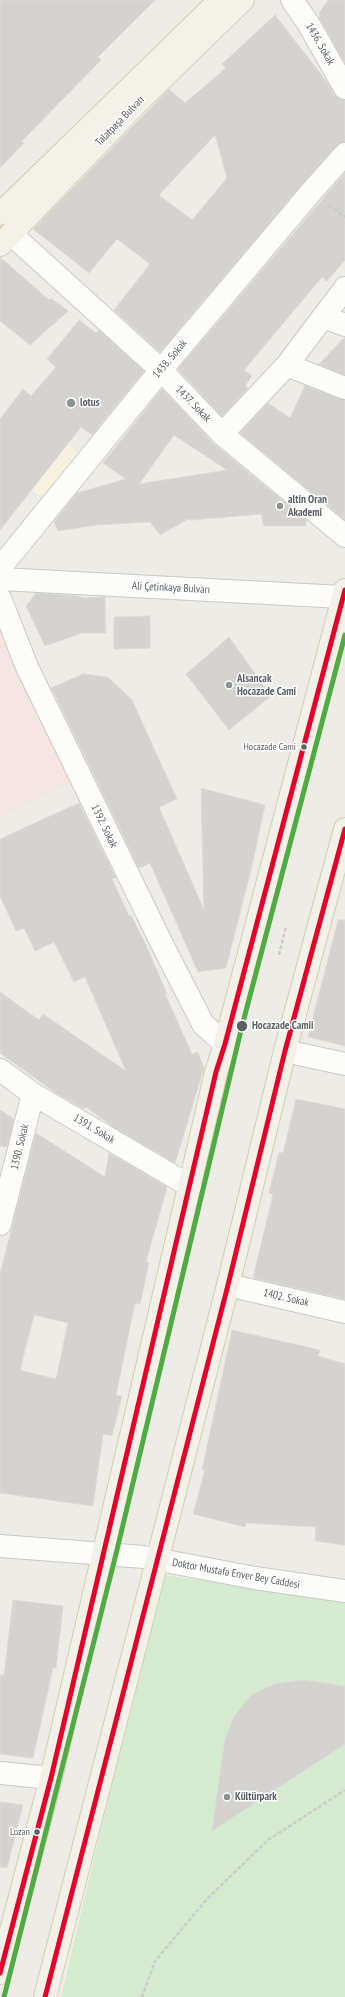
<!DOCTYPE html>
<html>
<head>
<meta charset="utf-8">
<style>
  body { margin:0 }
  canvas { display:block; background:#edece7 }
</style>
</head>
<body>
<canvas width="345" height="1997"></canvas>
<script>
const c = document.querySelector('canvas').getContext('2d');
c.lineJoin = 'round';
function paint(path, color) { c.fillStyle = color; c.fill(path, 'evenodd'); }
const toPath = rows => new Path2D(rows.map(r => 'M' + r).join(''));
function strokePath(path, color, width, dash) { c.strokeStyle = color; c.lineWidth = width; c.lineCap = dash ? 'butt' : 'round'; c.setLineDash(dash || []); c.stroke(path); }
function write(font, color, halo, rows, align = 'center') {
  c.font = font + ' "PT Sans Narrow",sans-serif'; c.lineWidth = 3; c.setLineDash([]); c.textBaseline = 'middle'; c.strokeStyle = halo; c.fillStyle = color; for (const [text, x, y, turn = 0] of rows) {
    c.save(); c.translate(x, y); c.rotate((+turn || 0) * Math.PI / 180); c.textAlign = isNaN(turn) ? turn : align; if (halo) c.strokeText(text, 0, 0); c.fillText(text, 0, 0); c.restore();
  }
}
paint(toPath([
  [18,404,79,454,47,496,39,495,0,466,0,425]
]), '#f7f2e0');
paint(toPath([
  [0,627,77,779,0,819]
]), '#f6e6e3');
paint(toPath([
  [162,1575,345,1598,345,1997,61,1997]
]), '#d4ebd0');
const building = toPath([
  [0,0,155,0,98,57,101,60,22,141,24,143,0,168,0,0],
  [328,0,345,0,345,63,320,19,319,13,328,0],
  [275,15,327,82,334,94,339,99,345,100,345,142,336,146,303,183,160,352,114,310,150,264,117,239,89,273,33,229,169,89,185,103,226,68,222,64,275,15],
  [215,135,227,178,192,220,159,195,215,135],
  [345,173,345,260,327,281,322,277,244,370,252,376,245,386,248,388,222,416,178,369,345,173],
  [0,257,49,300,51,298,68,311,30,345,0,321,0,257],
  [79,320,96,333,99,330,144,371,92,435,81,427,0,530,0,419,23,389,31,396,56,367,47,359,79,320],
  [345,337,345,375,319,364,345,337],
  [305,386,345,400,345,520,240,433,268,403,290,418,305,386],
  [162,389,214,444,306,520,306,526,264,526,261,514,193,520,188,519,160,535,150,522,96,525,58,531,54,522,77,493,126,479,103,463,162,389],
  [174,435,227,470,139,484,174,435],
  [36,593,78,596,83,598,105,597,106,633,82,633,45,646,26,606,36,593],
  [150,616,150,648,114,649,114,617,150,616],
  [229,637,271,696,229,730,186,674,229,637],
  [83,674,108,677,132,700,177,799,159,807,204,910,201,788,265,805,251,870,226,968,198,972,150,863,139,868,56,697,51,688,83,674],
  [79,803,116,878,112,879,129,916,131,915,146,945,167,994,165,994,192,1054,198,1052,204,1068,175,1163,113,1127,86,1107,84,1109,56,1093,0,1053,0,992,39,1020,43,1014,126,1071,85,977,74,982,54,942,35,951,24,928,16,931,0,896,0,839,79,803],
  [338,920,345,920,345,1046,308,1037,338,920],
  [296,1099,345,1109,345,1299,253,1278,273,1194,269,1193,279,1152,283,1153,296,1099],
  [0,1110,14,1119,7,1147,0,1146,0,1110],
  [36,1133,105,1177,109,1153,167,1187,146,1262,149,1263,140,1304,135,1303,116,1395,122,1396,112,1436,103,1434,93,1506,0,1493,0,1274,36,1133],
  [34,1315,68,1323,56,1379,20,1370,34,1315],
  [232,1330,320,1350,318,1356,345,1364,345,1545,315,1541,316,1527,246,1523,245,1527,193,1514,205,1470,202,1470,232,1330],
  [13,1600,63,1606,56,1668,53,1668,33,1758,0,1754,0,1675,4,1675,13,1600],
  [302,1680,345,1686,345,1744,212,1831,225,1739,234,1716,251,1695,275,1684,302,1680],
  [0,1802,23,1805,7,1868,0,1867,0,1802]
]);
paint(building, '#d4d3d0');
strokePath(building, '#dcdbd6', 1);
const minor = toPath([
  [292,0,308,23,345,88],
  [11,234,161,370,222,434,345,536],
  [323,317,345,325],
  [287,365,345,388],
  [222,434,287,365,345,288],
  [0,568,161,370,312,191,345,154],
  [0,579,342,597],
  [0,598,27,667,163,946,203,1024,225,1044],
  [285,1051,345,1064],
  [0,1070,33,1094,190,1186],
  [0,1224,33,1094],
  [228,1285,345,1312],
  [0,1546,144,1557,255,1578,345,1591],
  [0,1773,51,1778]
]);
const major = toPath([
  [0,214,220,0],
  [0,245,140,100,243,0],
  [0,1973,51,1778,216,1072,225,1044,345,590],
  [45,1997,228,1285,285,1051,345,829]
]);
strokePath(minor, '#cacac9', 24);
strokePath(major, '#d7cdb3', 24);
strokePath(toPath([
  [329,205,345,217],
  [279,955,286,926],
  [142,1997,155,1961,208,1898,268,1840,345,1790]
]), '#c9ceca', 2.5, [4, 2]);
strokePath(minor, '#fcfcfb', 22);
strokePath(major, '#f3f1e8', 22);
strokePath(toPath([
  [0,1973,51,1778,216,1072,225,1044,345,590],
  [45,1997,228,1285,285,1051,345,829]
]), '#e4002b', 5);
strokePath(toPath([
  [4,1997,116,1554,242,1026,345,635]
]), '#50ab43', 5);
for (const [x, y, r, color] of [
  [71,403,5,"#8f9293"],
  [280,506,4,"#8f9293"],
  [229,685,4,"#8f9293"],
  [304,747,3.5,"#5c6166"],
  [242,1026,6,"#5c6166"],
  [227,1797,4,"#8f9293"],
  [37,1832,3.5,"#5c6166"]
]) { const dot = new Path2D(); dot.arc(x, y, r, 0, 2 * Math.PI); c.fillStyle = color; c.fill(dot); strokePath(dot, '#fff', 1.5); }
write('10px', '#5c6166', '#fff', [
  ["Hocazade Cami",296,747],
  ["Lozan",30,1832]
], 'right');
write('11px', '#5c6166', '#fff', [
  ["1436. Sokak",320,44,60],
  ["Talatpaşa Bulvarı",120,121,-46],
  ["1438. Sokak",170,359,-50],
  ["1437. Sokak",193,404,46],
  ["Ali Çetinkaya Bulvarı",171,588,3],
  ["1392. Sokak",104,826,64],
  ["1391. Sokak",94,1129,31],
  ["1390. Sokak",20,1147,-76],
  ["1402. Sokak",286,1298,13],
  ["Doktor Mustafa Enver Bey Caddesi",236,1574,10]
]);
write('bold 11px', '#5c6166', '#fff', [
  ["lotus",80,403],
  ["altin Oran",288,500],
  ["Akademi",288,513],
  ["Alsancak",237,679],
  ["Hocazade Cami",237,692],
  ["Kültürpark",235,1797]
], 'left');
write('bold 11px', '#5c6166', '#fff', [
  ["Hocazade Camii",252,1026]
], 'left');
</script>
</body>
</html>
